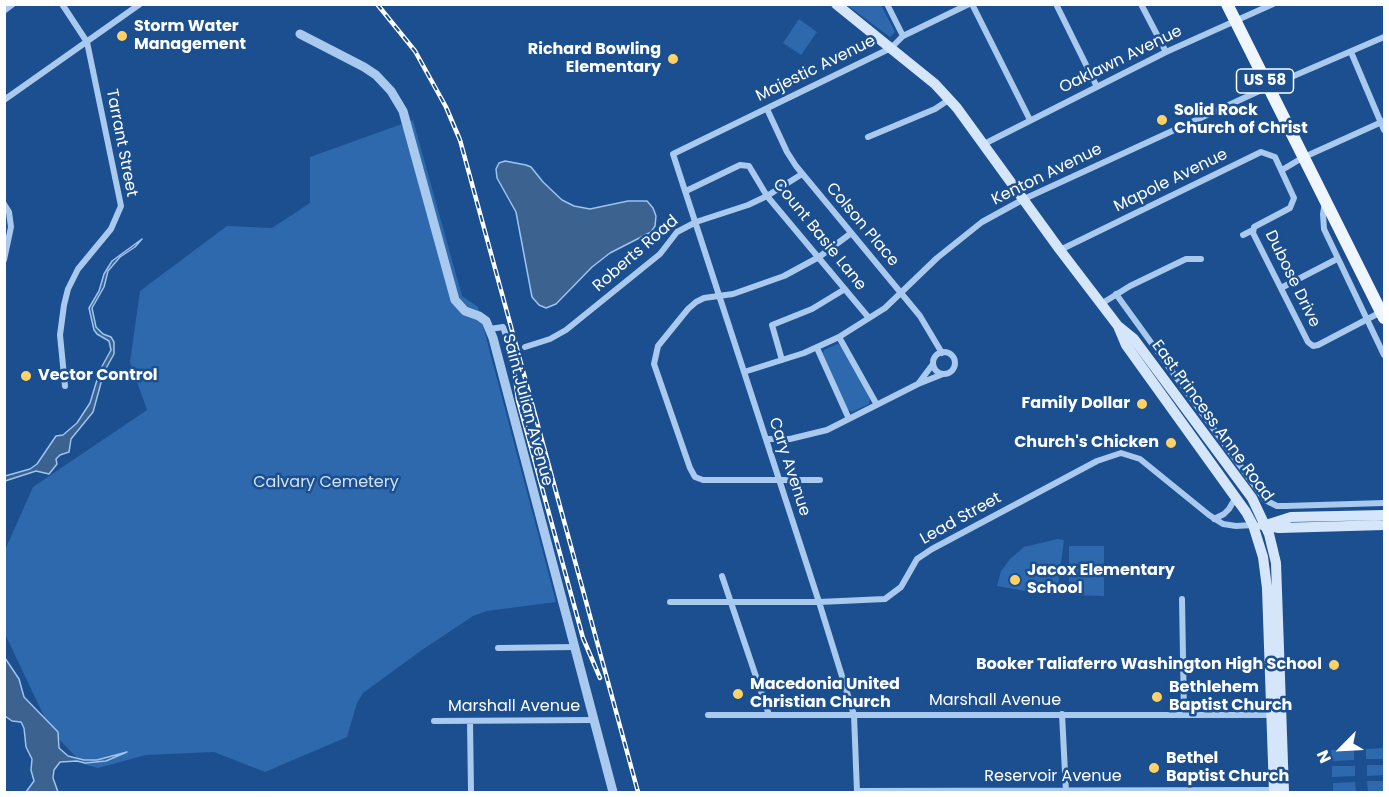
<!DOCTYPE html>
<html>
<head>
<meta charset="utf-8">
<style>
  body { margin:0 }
  #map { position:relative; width:1389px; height:797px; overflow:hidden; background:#1b4f8f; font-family:Poppins,sans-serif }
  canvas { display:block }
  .frame { position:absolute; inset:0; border:6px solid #fff; pointer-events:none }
  .north { position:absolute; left:1311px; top:719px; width:60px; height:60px; -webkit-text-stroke:4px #1b4f8f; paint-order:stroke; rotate:246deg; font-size:16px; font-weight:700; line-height:24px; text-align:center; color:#fff }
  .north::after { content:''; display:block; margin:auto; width:21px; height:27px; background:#fff; clip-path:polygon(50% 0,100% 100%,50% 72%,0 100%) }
</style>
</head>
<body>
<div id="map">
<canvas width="1389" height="797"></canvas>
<div class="frame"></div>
<div class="north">N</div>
</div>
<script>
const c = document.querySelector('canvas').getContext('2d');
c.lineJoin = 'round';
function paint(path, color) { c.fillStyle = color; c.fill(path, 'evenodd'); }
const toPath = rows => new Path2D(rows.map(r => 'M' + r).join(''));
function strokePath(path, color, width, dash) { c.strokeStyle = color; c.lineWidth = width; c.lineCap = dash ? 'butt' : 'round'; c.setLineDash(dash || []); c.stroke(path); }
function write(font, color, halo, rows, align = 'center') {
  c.font = font + ' Poppins,sans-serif'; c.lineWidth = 5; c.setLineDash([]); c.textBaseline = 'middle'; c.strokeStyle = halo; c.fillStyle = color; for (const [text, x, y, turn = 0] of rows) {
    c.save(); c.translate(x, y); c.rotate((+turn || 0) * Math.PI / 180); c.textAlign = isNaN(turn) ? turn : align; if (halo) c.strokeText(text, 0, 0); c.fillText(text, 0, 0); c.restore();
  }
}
paint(toPath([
  [847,5,881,5,895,32,890,37],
  [799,19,817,32,801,55,783,43],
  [413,120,462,296,478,307,556,602,487,611,473,616,422,650,363,693,357,703,347,737,265,772,214,752,146,755,98,768,83,764,51,731,5,634,5,550,33,487,147,410,130,362,140,291,227,226,272,228,310,203,310,157],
  [837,344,842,346,870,399,869,404,852,412,848,410,823,354,824,350],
  [1058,539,1064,540,1058,587,1048,595,997,586,1001,571,1010,559,1024,547],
  [1069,546,1104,546,1104,596,1069,595],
  [1384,748,1384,759,1366,759,1366,749],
  [1331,750,1354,750,1354,760,1332,761],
  [1367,765,1384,765,1384,775,1367,776],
  [1332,766,1355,766,1355,776,1332,777],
  [1367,781,1384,781,1384,791,1368,792],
  [1355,782,1356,792,1333,792,1333,783]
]), '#2e69ad');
const water = toPath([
  [505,161,526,165,531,167,543,182,562,200,574,206,590,209,628,201,647,201,653,208,656,216,655,226,651,232,610,253,592,267,556,304,546,308,539,305,532,297,516,212,497,178,496,169,499,163,505,161],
  [142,239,135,247,120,257,108,271,104,287,92,308,96,327,103,334,111,337,114,342,114,354,104,372,93,412,71,439,69,452,60,455,56,459,57,464,49,474,36,471,5,481,5,476,30,469,37,464,56,436,63,435,77,423,90,403,100,370,111,350,109,341,97,334,94,330,89,308,99,291,104,274,112,261,142,239],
  [5,658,19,679,24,697,58,732,59,748,68,756,84,760,97,760,127,752,106,761,85,763,77,761,60,762,54,770,53,778,58,792,26,792,34,781,31,770,32,759,26,747,24,728,21,722,12,721,5,716,5,658]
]);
paint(water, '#3c6290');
strokePath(water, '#9cc4f0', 1.5);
strokePath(toPath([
  [62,4,87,42,121,206,111,229,78,269,68,289,64,305,60,335,65,386],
  [887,4,903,36],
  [972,4,1030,120],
  [1056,4,1097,87],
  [1141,4,1166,52],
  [4,11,13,4],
  [1351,52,1384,130],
  [4,100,140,4],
  [767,109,787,152,796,166,920,316,942,353],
  [868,137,935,109,950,99],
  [984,144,1166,52,1273,4],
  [1282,170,1302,158,1384,121],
  [686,191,740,165,749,166,767,196,869,318],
  [1325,202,1323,214,1324,229,1384,355],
  [4,204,9,212,11,227,4,260],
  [1243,235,1253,230],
  [1060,250,1261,152,1275,157,1294,198,1290,208,1254,227,1253,233,1308,342,1313,346,1318,345,1381,312],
  [1281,288,1337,259],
  [1116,294,1265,500,1277,506,1286,506,1384,503],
  [1101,304,1130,286,1186,259,1201,259],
  [490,329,503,327,512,352],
  [839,337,877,405],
  [525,347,550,339,566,330,660,254,677,232,696,222,748,205,767,196,802,174],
  [817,348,849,419],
  '933 363a11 11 0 1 1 22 0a11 11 0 1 1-22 0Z',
  [782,360,772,325,812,309,845,289],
  [744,372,804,353,839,337,885,308,937,258,982,222,1024,199,1268,87,1384,37],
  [918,384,933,364],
  [766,439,790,439,827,430,918,384,943,374],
  [820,480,703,480,695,477,690,468,654,364,658,346,688,309,696,302,704,298,733,294,784,276,819,257,850,234],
  [1214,519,1224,514,1229,509,1236,497],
  [722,576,769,715],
  [1182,599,1184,714],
  [670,602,819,602,885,599,901,587,917,559,932,549,1097,461,1121,453,1140,459,1209,515,1223,524,1236,526,1253,525],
  [498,648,575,647],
  [1062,714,1066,792],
  [708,715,1272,715],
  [434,721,594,720],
  [470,721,471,792],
  [857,791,1275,790],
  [857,792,854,715,819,602,673,154,891,48,903,36,969,4]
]), '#a9c9ee', 6);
strokePath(toPath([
  [300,34,364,67,376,75,391,91,403,111,455,300,465,311,479,316,486,321,493,338,613,792]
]), '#a9c9ee', 9);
strokePath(toPath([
  [836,4,935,84,957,108,1060,250,1118,326,1126,345,1246,512,1253,525,1263,557,1267,588,1274,792],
  [1118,326,1134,339,1252,498,1269,534,1276,563,1284,792],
  [1262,525,1279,528,1384,525],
  [1266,525,1291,517,1384,515]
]), '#d6e6fa', 10);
strokePath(toPath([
  [1227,4,1384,318]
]), '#f0f6ff', 12);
const rail = toPath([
  [377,4,415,51,446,107,460,140,638,792],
  [512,352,518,400,524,422,583,638,600,678]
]);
strokePath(rail, '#fff', 4.5);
strokePath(rail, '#1b4f8f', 2, [7]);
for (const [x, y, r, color] of [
  [122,36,6,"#ffd166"],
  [673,59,6,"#ffd166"],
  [1162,120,6,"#ffd166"],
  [26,376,6,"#ffd166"],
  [1142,404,6,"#ffd166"],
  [1171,443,6,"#ffd166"],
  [1015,580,6,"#ffd166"],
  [1334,665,6,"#ffd166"],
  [738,694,6,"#ffd166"],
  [1157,697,6,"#ffd166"],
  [1154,768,6,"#ffd166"]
]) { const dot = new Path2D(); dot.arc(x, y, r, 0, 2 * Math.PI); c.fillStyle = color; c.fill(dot); strokePath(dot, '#1b4f8f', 2); }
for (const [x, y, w] of [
  [1265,81,57]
]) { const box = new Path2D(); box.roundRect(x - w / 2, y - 12, w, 24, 4.5); c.fillStyle = '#1b4f8f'; c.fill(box); strokePath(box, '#fff', 1.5); }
write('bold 15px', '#fff', null, [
  ["US 58",1265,81]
]);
write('bold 16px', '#fff', '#1b4f8f', [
  ["Storm Water",134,27],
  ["Management",134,45],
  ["Richard Bowling",661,50,"right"],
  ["Elementary",661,68,"right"],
  ["Solid Rock",1174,111],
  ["Church of Christ",1174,129],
  ["Vector Control",38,376],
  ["Family Dollar",1130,404,"right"],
  ["Church's Chicken",1159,443,"right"],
  ["Jacox Elementary",1027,571],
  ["School",1027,589],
  ["Booker Taliaferro Washington High School",1322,665,"right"],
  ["Macedonia United",750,685],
  ["Christian Church",750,703],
  ["Bethlehem",1169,688],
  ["Baptist Church",1169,706],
  ["Bethel",1166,759],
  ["Baptist Church",1166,777]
], 'left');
write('16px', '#fff', '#1b4f8f', [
  ["Oaklawn Avenue",1121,60,-26],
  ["Majestic Avenue",816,69,-26],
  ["Tarrant Street",121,143,79],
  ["Kenton Avenue",1047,175,-26],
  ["Mapole Avenue",1171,181,-26],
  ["Colson Place",862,225,50],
  ["Count Basie Lane",819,235,51],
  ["Roberts Road",636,254,-41],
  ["Dubose Drive",1292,279,64],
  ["Saint Julian Avenue",527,410,75],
  ["East Princess Anne Road",1212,421,54],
  ["Cary Avenue",789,467,72],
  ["Lead Street",961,519,-29],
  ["Marshall Avenue",995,701],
  ["Marshall Avenue",514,707],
  ["Reservoir Avenue",1053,777]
]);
write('16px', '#cfe3fa', '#1b4f8f', [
  ["Calvary Cemetery",326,483]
]);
</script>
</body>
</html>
